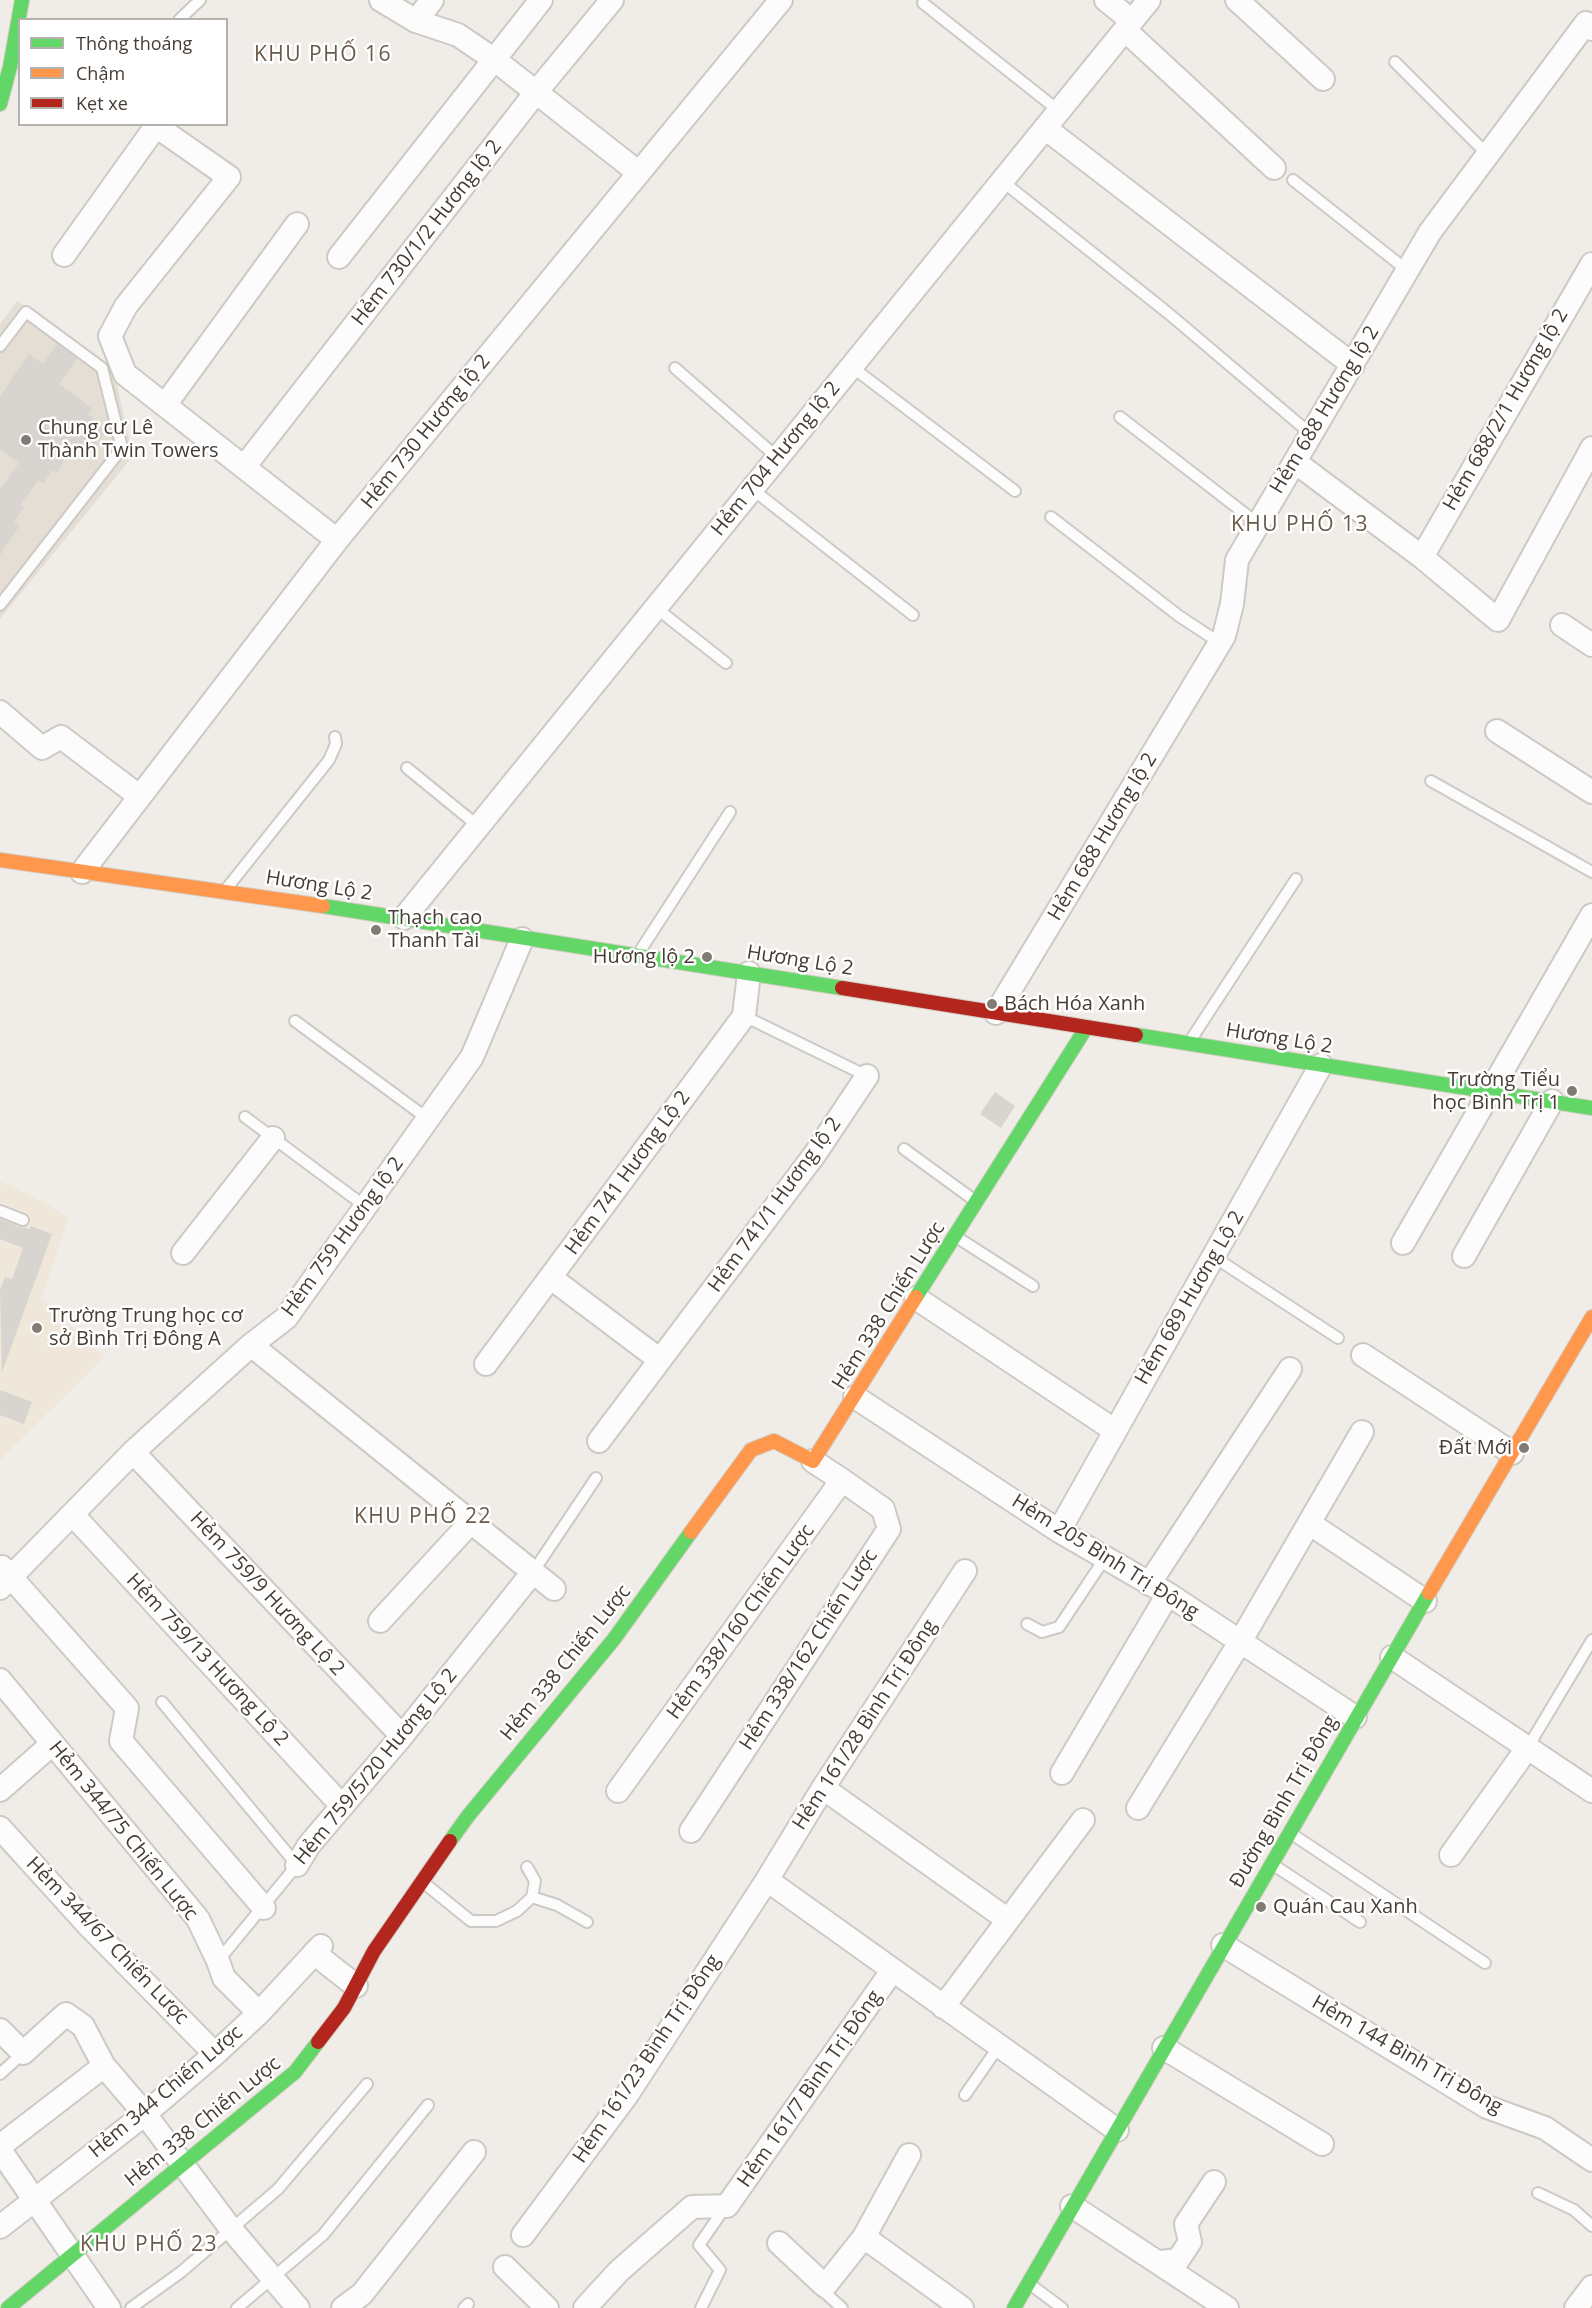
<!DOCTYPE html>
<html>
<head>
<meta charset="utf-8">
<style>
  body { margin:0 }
  #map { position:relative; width:1592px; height:2308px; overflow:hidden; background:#f0ede8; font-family:"Open Sans",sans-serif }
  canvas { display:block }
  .legend { position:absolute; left:18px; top:18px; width:210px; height:108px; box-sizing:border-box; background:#fff; border:2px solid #b5b1ae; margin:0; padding:8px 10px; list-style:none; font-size:18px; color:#463d34 }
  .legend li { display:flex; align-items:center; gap:12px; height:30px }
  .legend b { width:30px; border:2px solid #b5b1ae }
</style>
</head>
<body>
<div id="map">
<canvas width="1592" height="2308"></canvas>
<ul class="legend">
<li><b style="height:8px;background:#63d668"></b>Thông thoáng</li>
<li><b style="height:8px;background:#ff974d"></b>Chậm</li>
<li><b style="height:8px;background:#b3261e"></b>Kẹt xe</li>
</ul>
</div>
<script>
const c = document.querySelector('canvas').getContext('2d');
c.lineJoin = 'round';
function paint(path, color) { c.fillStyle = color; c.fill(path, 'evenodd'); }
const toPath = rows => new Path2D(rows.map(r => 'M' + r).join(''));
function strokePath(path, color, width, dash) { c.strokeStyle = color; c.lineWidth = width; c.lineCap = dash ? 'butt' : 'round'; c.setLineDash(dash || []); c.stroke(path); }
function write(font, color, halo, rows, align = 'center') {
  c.font = font + ' "Open Sans",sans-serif'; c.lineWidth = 5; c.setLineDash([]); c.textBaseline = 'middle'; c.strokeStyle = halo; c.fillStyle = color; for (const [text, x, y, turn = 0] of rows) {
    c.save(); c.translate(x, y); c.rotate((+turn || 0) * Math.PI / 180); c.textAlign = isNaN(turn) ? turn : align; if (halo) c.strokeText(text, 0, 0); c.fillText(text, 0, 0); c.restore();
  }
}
paint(toPath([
  [17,301,113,367,133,456,0,619,0,324]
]), '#e5ded5');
paint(toPath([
  [0,1181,47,1204,69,1218,42,1299,104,1357,0,1460]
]), '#efe7d9');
paint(toPath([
  [57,344,77,359,59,384,93,409,87,414,100,422,98,425,106,431,90,454,74,443,57,472,52,470,44,483,38,480,20,505,24,508,14,522,20,525,0,555,0,489,19,463,0,449,0,396,29,354,43,364],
  [995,1092,1015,1106,1001,1128,980,1114],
  [0,1219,20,1227,30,1229,31,1226,52,1234,2,1372,0,1290,5,1277,12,1279,23,1248,0,1239],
  [0,1390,32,1402,24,1424,0,1415]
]), '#d8d4cf');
const lane = toPath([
  [923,3,1059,111],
  [179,20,200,0],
  [1395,62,1489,156],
  [1293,180,1408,271],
  [1002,181,1168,313,1312,435],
  [0,346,26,312,102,368,122,448,0,605],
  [852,367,1015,491],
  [675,368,778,458],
  [1120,417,1257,523],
  [752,489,913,615],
  [1051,517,1179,616,1220,643],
  [656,608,726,663],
  [407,768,478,826],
  [1431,781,1592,872],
  [227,888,329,760,336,744,335,737],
  [640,951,730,812],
  [744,1016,867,1076],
  [295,1021,428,1119],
  [1190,1041,1296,879],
  [245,1117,366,1207],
  [904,1149,974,1200],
  [0,1211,23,1220],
  [958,1238,1033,1286],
  [1214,1257,1338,1338],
  [533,1572,596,1478],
  [1027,1624,1042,1632,1059,1627,1105,1558],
  [162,1702,297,1865,218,1961],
  [1528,1747,1592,1640],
  [1292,1834,1485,1963],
  [1272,1864,1360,1922],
  [424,1883,471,1921,496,1921,517,1911,532,1897,535,1881,527,1867],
  [532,1897,557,1905,587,1922],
  [0,2074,23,2053],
  [965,2095,999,2046],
  [1538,2193,1574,2210,1592,2226],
  [1031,2285,1062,2308],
  [823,2288,822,2290,842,2308],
  [131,2308,181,2272,278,2189,367,2084],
  [237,2308,323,2235,428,2105],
  [464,2308,468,2304],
  [701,2308,720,2270,699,2245,726,2206]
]);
const street = toPath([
  [381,0,416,21,458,35,495,60,639,173],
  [1106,0,1132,21],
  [1237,0,1323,79],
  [416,21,432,0],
  [1125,30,1274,168],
  [1045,128,1353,365],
  [64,255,156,126,229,177,126,306,110,336,125,374,337,540],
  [339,257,541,0],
  [165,405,297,224],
  [1295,462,1422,557,1498,620,1592,448],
  [244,467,537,91,612,0],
  [1422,557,1592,264],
  [1562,625,1592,645],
  [0,712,42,748,61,737,139,796],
  [1497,731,1592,792],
  [82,872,337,540,781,0],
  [404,918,1149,0],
  [996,1013,1224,636,1232,604,1237,560,1430,232,1586,23,1592,29],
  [1403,1243,1592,915],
  [183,1253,273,1138],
  [1464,1256,1552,1101],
  [551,1278,660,1360],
  [916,1298,1114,1430],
  [251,1345,554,1589],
  [1363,1355,1512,1453],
  [486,1364,744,1016,749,973],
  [855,1397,1059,1531,1168,1594,1355,1717],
  [599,1441,815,1154,867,1076],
  [133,1452,402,1736],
  [73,1515,342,1806],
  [1309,1523,1425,1601],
  [1059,1531,1321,1065],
  [2,1567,127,1708,121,1741,264,1908],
  [1149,1584,1290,1369],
  [0,1588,133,1452,251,1345,286,1318,472,1057,522,939],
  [380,1621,471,1522],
  [1392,1657,1592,1791],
  [0,1680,198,1919,218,1961,224,1978,259,2013],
  [1062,1773,1168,1594],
  [823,1788,1008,1920],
  [0,1790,52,1744],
  [618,1791,842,1480,813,1461],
  [1138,1808,1240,1642,1362,1432],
  [0,1828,89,1926,215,2054],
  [691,1831,889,1529,883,1509,842,1480],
  [1451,1855,1528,1747],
  [297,1865,309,1845,402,1736,533,1572],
  [767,1880,1117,2130],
  [1223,1945,1487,2107,1545,2128,1592,2160],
  [314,1953,356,1986],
  [943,2007,1083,1820],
  [0,2030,23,2053,66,2014,83,2026,104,2066,145,2114,231,2229,298,2308],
  [1164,2048,1322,2144],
  [0,2146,104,2066],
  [0,2150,109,2308],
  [1072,2206,1227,2308],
  [0,2227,145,2114,215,2054,259,2013,321,1946],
  [523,2235,627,2095,767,1880,823,1788,965,1571],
  [864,2237,909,2155],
  [779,2243,825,2286,864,2237,962,2308],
  [1161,2262,1178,2260,1190,2242,1186,2224,1214,2182],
  [505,2267,547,2308],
  [343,2308,362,2294,474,2152],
  [585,2308,619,2271,692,2207,727,2206,892,1971],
  [1576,2308,1592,2287]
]);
const fast = toPath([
  [0,104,10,67,22,0],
  [323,906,842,988],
  [1136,1035,1592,1108],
  [916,1297,1086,1028],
  [450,1841,468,1816,614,1639,691,1532],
  [8,2308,295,2072,318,2042],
  [1014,2308,1429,1593]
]);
const slow = toPath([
  [0,860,323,906],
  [691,1532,751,1450,774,1441,813,1461,916,1297],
  [1429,1593,1592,1317]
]);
const jam = toPath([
  [842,988,1136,1035],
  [318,2042,344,2008,374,1951,450,1841]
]);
strokePath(lane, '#cdc9c4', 14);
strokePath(street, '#cdc9c4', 26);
strokePath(fast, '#d3ccc1', 16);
strokePath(slow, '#d3ccc1', 16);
strokePath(jam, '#d3ccc1', 16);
strokePath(lane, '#fdfcfc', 10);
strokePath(street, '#fdfcfc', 22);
strokePath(fast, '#63d668', 14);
strokePath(slow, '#ff974d', 14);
strokePath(jam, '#b3261e', 14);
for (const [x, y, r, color] of [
  [26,440,6,"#827b73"],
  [376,930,6,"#827b73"],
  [707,957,6,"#827b73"],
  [992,1004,6,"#827b73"],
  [1572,1091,6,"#827b73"],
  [37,1328,6,"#827b73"],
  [1524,1448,6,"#827b73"],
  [1261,1907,6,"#827b73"]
]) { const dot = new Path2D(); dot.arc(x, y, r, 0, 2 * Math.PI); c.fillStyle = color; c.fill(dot); strokePath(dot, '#fff', 2); }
write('20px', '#463d34', '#fff', [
  ["Hẻm 730/1/2 Hương lộ 2",427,233,-52],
  ["Hẻm 688 Hương lộ 2",1325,410,-59],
  ["Hẻm 688/2/1 Hương lộ 2",1506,410,-60],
  ["Hẻm 730 Hương lộ 2",426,432,-51],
  ["Hẻm 704 Hương lộ 2",776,459,-51],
  ["Hẻm 688 Hương lộ 2",1103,837,-59],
  ["Hương Lộ 2",319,886,9],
  ["Hương Lộ 2",800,961,9],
  ["Hương Lộ 2",1279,1039,9],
  ["Hẻm 741 Hương Lộ 2",628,1173,-54],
  ["Hẻm 741/1 Hương lộ 2",775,1205,-54],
  ["Hẻm 759 Hương lộ 2",343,1237,-54],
  ["Hẻm 689 Hương Lộ 2",1190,1298,-60],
  ["Hẻm 338 Chiến Lược",889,1306,-58],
  ["Hẻm 205 Bình Trị Đông",1105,1557,32],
  ["Hẻm 759/9 Hương Lộ 2",267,1594,47],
  ["Hẻm 338/160 Chiến Lược",741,1622,-54],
  ["Hẻm 338/162 Chiến Lược",809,1650,-57],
  ["Hẻm 759/13 Hương Lộ 2",207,1660,47],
  ["Hẻm 338 Chiến Lược",566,1663,-51],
  ["Hẻm 161/28 Bình Trị Đông",865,1725,-57],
  ["Hẻm 759/5/20 Hương Lộ 2",376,1767,-51],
  ["Đường Bình Trị Đông",1284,1802,-60],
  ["Hẻm 344/75 Chiến Lược",123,1831,51],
  ["Hẻm 344/67 Chiến Lược",107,1941,46],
  ["Hẻm 144 Bình Trị Đông",1407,2055,30],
  ["Hẻm 161/23 Bình Trị Đông",647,2059,-56],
  ["Hẻm 161/7 Bình Trị Đông",810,2089,-55],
  ["Hẻm 344 Chiến Lược",166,2092,-40],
  ["Hẻm 338 Chiến Lược",203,2122,-39]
]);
write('20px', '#463d34', '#fff', [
  ["Chung cư Lê",38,428],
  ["Thành Twin Towers",38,451],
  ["Thạch cao",388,918],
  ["Thanh Tài",388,941],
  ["Hương lộ 2",695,957,"right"],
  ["Bách Hóa Xanh",1004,1004],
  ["Trường Tiểu",1560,1080,"right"],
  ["học Bình Trị 1",1560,1103,"right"],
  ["Trường Trung học cơ",49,1316],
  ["sở Bình Trị Đông A",49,1339],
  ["Đất Mới",1512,1448,"right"],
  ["Quán Cau Xanh",1273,1907]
], 'left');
c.letterSpacing = '1.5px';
write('21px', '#6a5a4a', '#fff', [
  ["KHU PHỐ 16",323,55],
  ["KHU PHỐ 13",1300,525],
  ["KHU PHỐ 22",423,1517],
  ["KHU PHỐ 23",149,2245]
]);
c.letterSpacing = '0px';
</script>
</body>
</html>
